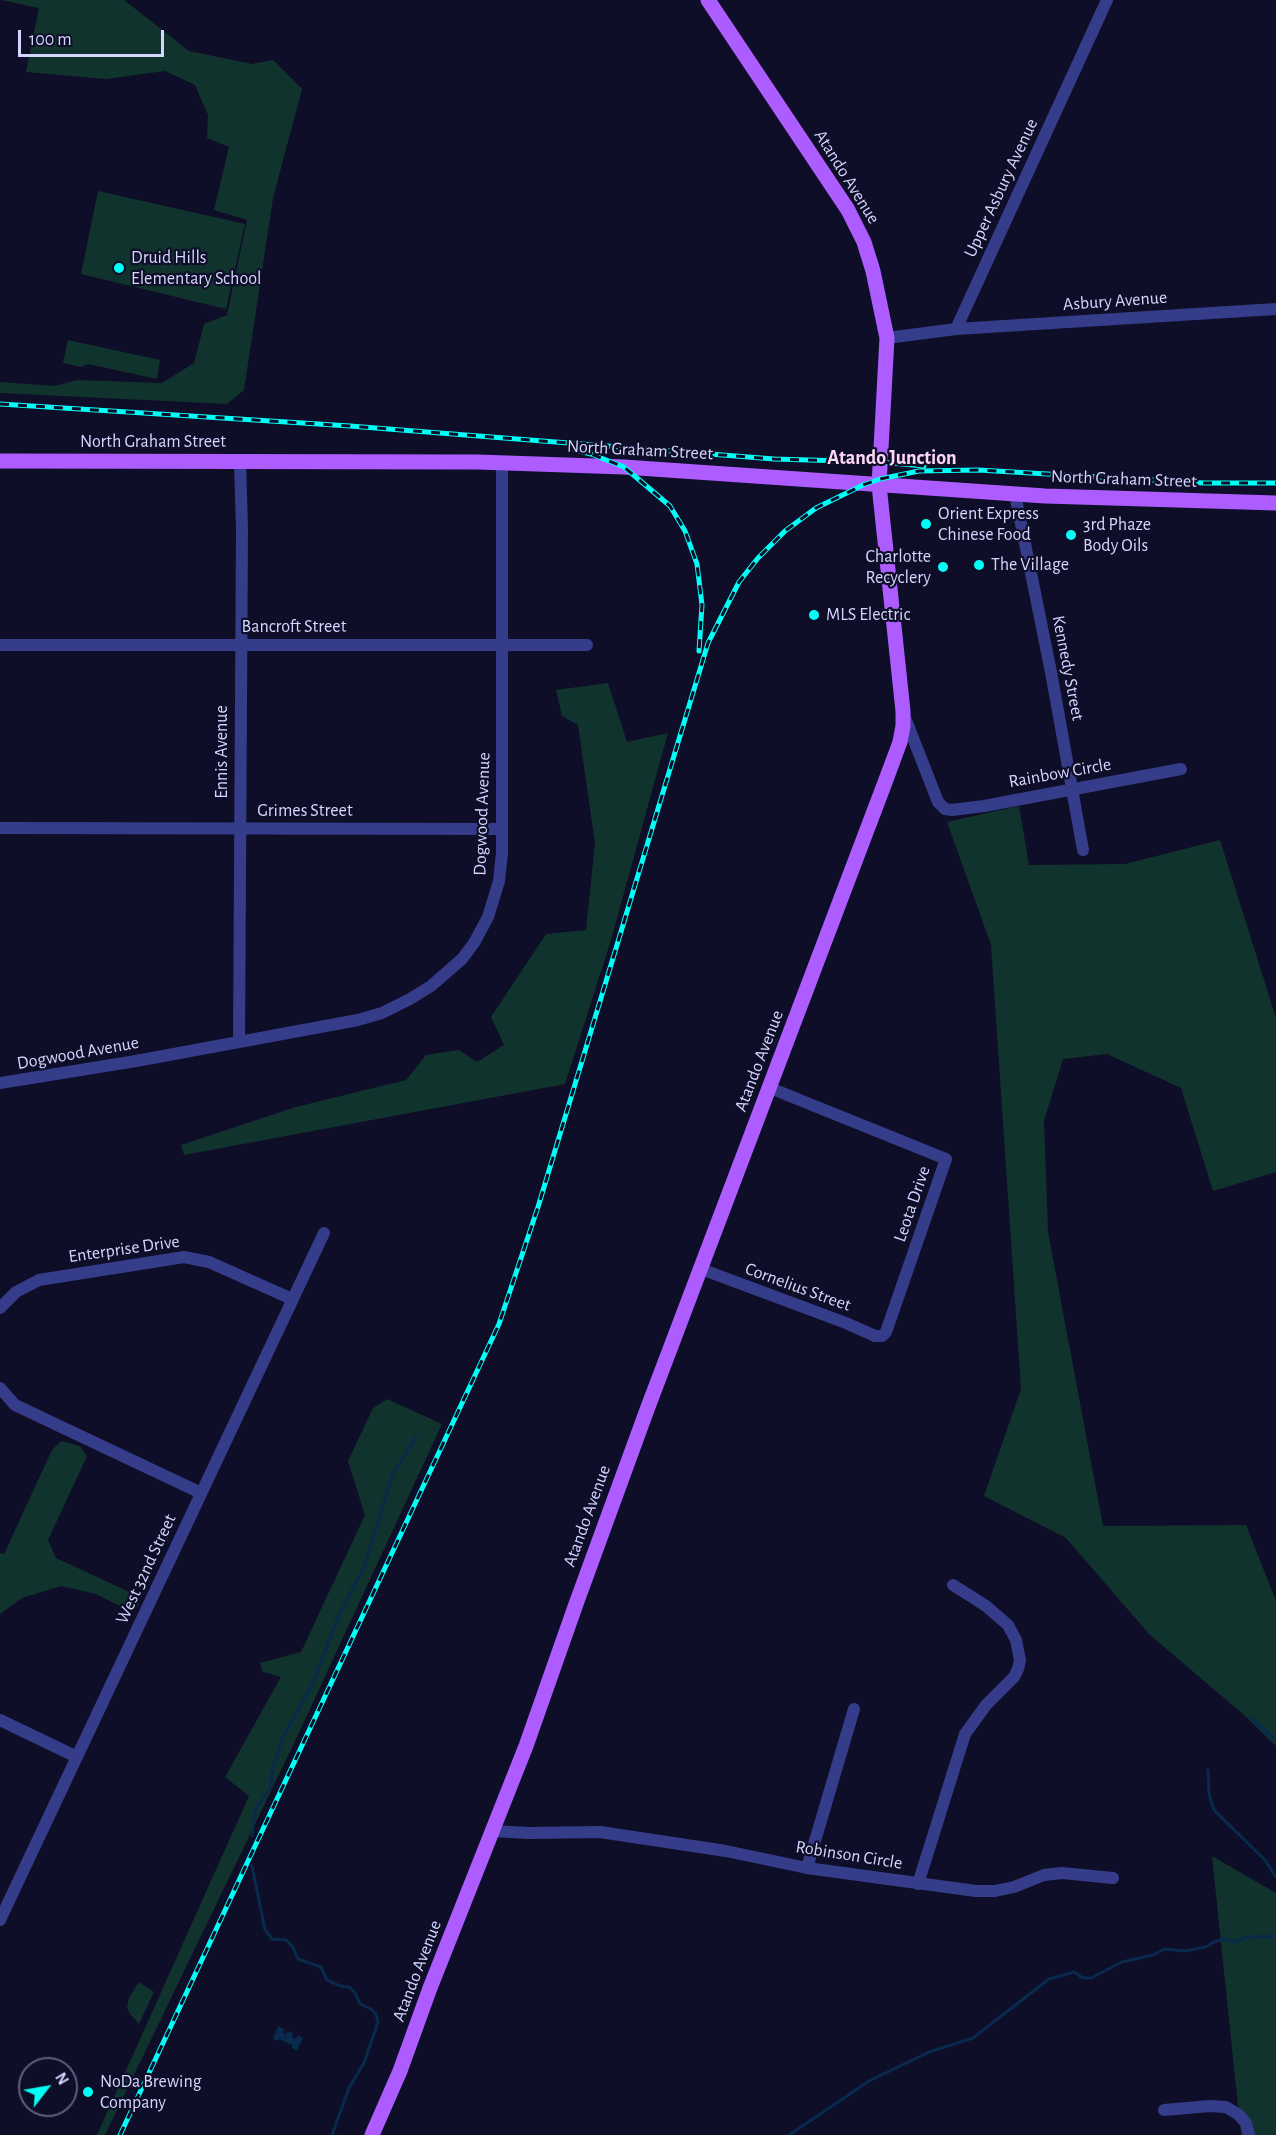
<!DOCTYPE html>
<html>
<head>
<meta charset="utf-8">
<style>
  body { margin:0 }
  #map { position:relative; width:1276px; height:2135px; overflow:hidden; background:#0f0e28; font-family:"Alegreya Sans",sans-serif }
  canvas { display:block }
  .north { position:absolute; left:18px; top:2057px; width:60px; height:60px; box-sizing:border-box; background:#0f0e28; border:2px solid #5e5e7e; border-radius:50%; rotate:59deg; font-size:16px; font-weight:700; line-height:24px; text-align:center; color:#d5d6ff }
  .north::after { content:''; display:block; margin:auto; width:21px; height:27px; background:#01fff8; clip-path:polygon(50% 0,100% 100%,50% 72%,0 100%) }
  .scale { position:absolute; left:18px; top:30px; width:146px; height:27px; box-sizing:border-box; border:3px solid #d5d6ff; border-top:0; padding-left:8px; font-size:18px; line-height:21px; white-space:nowrap; color:#d5d6ff; -webkit-text-stroke:4px #0f0e28; paint-order:stroke }
</style>
</head>
<body>
<div id="map">
<canvas width="1276" height="2135"></canvas>
<div class="north">N</div>
<div class="scale">100 m</div>
</div>
<script>
const c = document.querySelector('canvas').getContext('2d');
c.lineJoin = 'round';
function paint(path, color) { c.fillStyle = color; c.fill(path, 'evenodd'); }
const toPath = rows => new Path2D(rows.map(r => 'M' + r).join(''));
function strokePath(path, color, width, dash) { c.strokeStyle = color; c.lineWidth = width; c.lineCap = dash ? 'butt' : 'round'; c.setLineDash(dash || []); c.stroke(path); }
function write(font, color, halo, rows, align = 'center') {
  c.font = font + ' "Alegreya Sans",sans-serif'; c.lineWidth = 4.5; c.setLineDash([]); c.textBaseline = 'middle'; c.strokeStyle = halo; c.fillStyle = color; for (const [text, x, y, turn = 0] of rows) {
    c.save(); c.translate(x, y); c.rotate((+turn || 0) * Math.PI / 180); c.textAlign = isNaN(turn) ? turn : align; if (halo) c.strokeText(text, 0, 0); c.fillText(text, 0, 0); c.restore();
  }
}
paint(toPath([
  [1,0,124,0,189,51,252,64,273,60,302,89,273,198,244,390,227,404,0,393,0,382,55,386,77,380,162,383,194,363,204,324,227,315,247,220,214,210,229,147,207,138,208,115,195,85,165,71,106,79,26,72,39,8],
  [98,191,245,224,226,309,81,274],
  [68,340,160,360,157,379,88,364,81,367,63,363],
  [608,683,627,742,668,733,611,940,565,1084,184,1155,181,1145,296,1107,406,1080,426,1055,459,1050,477,1062,504,1045,491,1017,546,934,586,930,595,843,578,725,562,716,556,690],
  [1019,806,1029,865,1125,864,1220,840,1276,1018,1276,1172,1213,1191,1181,1088,1107,1054,1063,1059,1044,1121,1048,1232,1103,1526,1246,1525,1276,1601,1276,1746,1244,1715,1149,1634,1066,1538,984,1496,1021,1389,991,945,947,822],
  [387,1399,442,1424,297,1737,105,2135,97,2135,249,1796,225,1777,281,1677,263,1672,260,1663,301,1652,365,1515,348,1461,373,1408],
  [61,1441,80,1446,87,1456,48,1540,56,1558,136,1595,139,1605,131,1612,96,1594,61,1586,22,1598,0,1614,0,1553,4,1554,52,1450],
  [1212,1856,1276,1893,1276,2135,1241,2135],
  [139,1982,154,1992,139,2024,130,2014,127,2008,129,1998]
]), '#10332d');
paint(toPath([
  [278,2026,284,2029,283,2033,286,2034,288,2031,293,2033,292,2037,296,2039,298,2035,303,2038,297,2051,292,2048,292,2045,279,2039,278,2041,273,2039]
]), '#082a4d');
strokePath(toPath([
  [1251,1718,1276,1740],
  [1208,1770,1209,1794,1214,1810,1265,1860,1276,1877],
  [252,1836,255,1810,271,1786,272,1771,283,1737,314,1681,338,1617,364,1567,392,1476,416,1437],
  [252,1866,265,1930,272,1939,286,1940,293,1947,298,1959,321,1967,327,1980,340,1986,349,1987,355,1993,360,2004,371,2009,376,2014,378,2022,364,2063,349,2088,332,2135],
  [789,2135,869,2081,929,2052,973,2038,1049,1979,1074,1972,1083,1978,1091,1978,1122,1962,1153,1955,1164,1949,1185,1951,1206,1947,1214,1942,1224,1939,1234,1942,1247,1937,1276,1936]
]), '#082a4d', 3);
strokePath(toPath([
  [956,329,1276,309],
  [887,338,956,329,1107,0],
  [1015,494,1051,672,1083,850],
  [0,645,587,645],
  [904,715,938,802,945,809,952,810,984,806,1181,769],
  [0,828,502,829],
  [239,1042,242,529,240,461],
  [0,1083,136,1061,358,1020,382,1013,410,999,431,986,462,959,474,943,488,917,499,881,502,853,502,463],
  [701,1269,846,1323,875,1336,882,1336,886,1332,946,1159,770,1088],
  [0,1308,16,1292,39,1280,184,1257,209,1262,292,1299],
  [0,1388,15,1405,201,1493],
  [0,1720,77,1757],
  [493,1831,529,1833,600,1832,726,1851,807,1868,976,1891,995,1891,1014,1887,1044,1875,1062,1873,1113,1878],
  [807,1868,854,1709],
  [918,1884,965,1734,986,1705,1014,1677,1018,1669,1020,1660,1016,1640,1008,1625,986,1606,953,1585],
  [0,1920,324,1233],
  [1164,2110,1210,2106,1226,2107,1239,2115,1246,2123,1249,2135]
]), '#353d8b', 12);
strokePath(toPath([
  [0,461,478,462,624,467,1045,496,1276,503],
  [372,2135,400,2071,430,1988,526,1746,576,1604,648,1407,884,785,900,742,903,726,903,711,879,485,887,338,873,271,864,242,848,210,708,0]
]), '#ad5cff', 15);
const rail = toPath([
  [0,404,350,426,774,459,880,462,924,466],
  [575,450,591,454,624,467,670,506,685,531,697,564,702,605,699,651],
  [120,2135,499,1324,538,1207,708,643,739,582,758,558,785,531,816,508,863,485,880,479,919,471,978,470,1204,483,1276,483]
]);
strokePath(rail, '#01fff8', 5);
strokePath(rail, '#0f0e28', 3, [9]);
for (const [x, y, r, color] of [
  [119,268,6,"#01fff8"],
  [926,524,6,"#01fff8"],
  [1071,535,6,"#01fff8"],
  [979,565,6,"#01fff8"],
  [943,567,6,"#01fff8"],
  [814,615,6,"#01fff8"],
  [88,2092,6,"#01fff8"]
]) { const dot = new Path2D(); dot.arc(x, y, r, 0, 2 * Math.PI); c.fillStyle = color; c.fill(dot); strokePath(dot, '#0f0e28', 2); }
write('18px', '#d5d6ff', '#0f0e28', [
  ["Atando Avenue",847,177,58],
  ["Upper Asbury Avenue",1001,188,-65],
  ["Asbury Avenue",1115,301,-4],
  ["North Graham Street",153,442],
  ["North Graham Street",640,450,3],
  ["North Graham Street",1124,479,2],
  ["Bancroft Street",294,627],
  ["Kennedy Street",1068,668,79],
  ["Ennis Avenue",222,752,-90],
  ["Rainbow Circle",1060,773,-10],
  ["Grimes Street",305,811],
  ["Dogwood Avenue",482,814,-88],
  ["Dogwood Avenue",78,1053,-10],
  ["Atando Avenue",759,1061,-69],
  ["Leota Drive",912,1204,-71],
  ["Enterprise Drive",124,1249,-8],
  ["Cornelius Street",798,1287,20],
  ["Atando Avenue",587,1516,-70],
  ["West 32nd Street",146,1569,-65],
  ["Robinson Circle",849,1855,9],
  ["Atando Avenue",417,1971,-69]
]);
write('18px', '#d5d6ff', '#0f0e28', [
  ["Druid Hills",131,258],
  ["Elementary School",131,279],
  ["Orient Express",938,514],
  ["Chinese Food",938,535],
  ["3rd Phaze",1083,525],
  ["Body Oils",1083,546],
  ["Charlotte",931,557,"right"],
  ["Recyclery",931,578,"right"],
  ["The Village",991,565],
  ["MLS Electric",826,615],
  ["NoDa Brewing",100,2082],
  ["Company",100,2103]
], 'left');
write('bold 20px', '#ffd7f6', '#0f0e28', [
  ["Atando Junction",892,458]
]);
</script>
</body>
</html>
